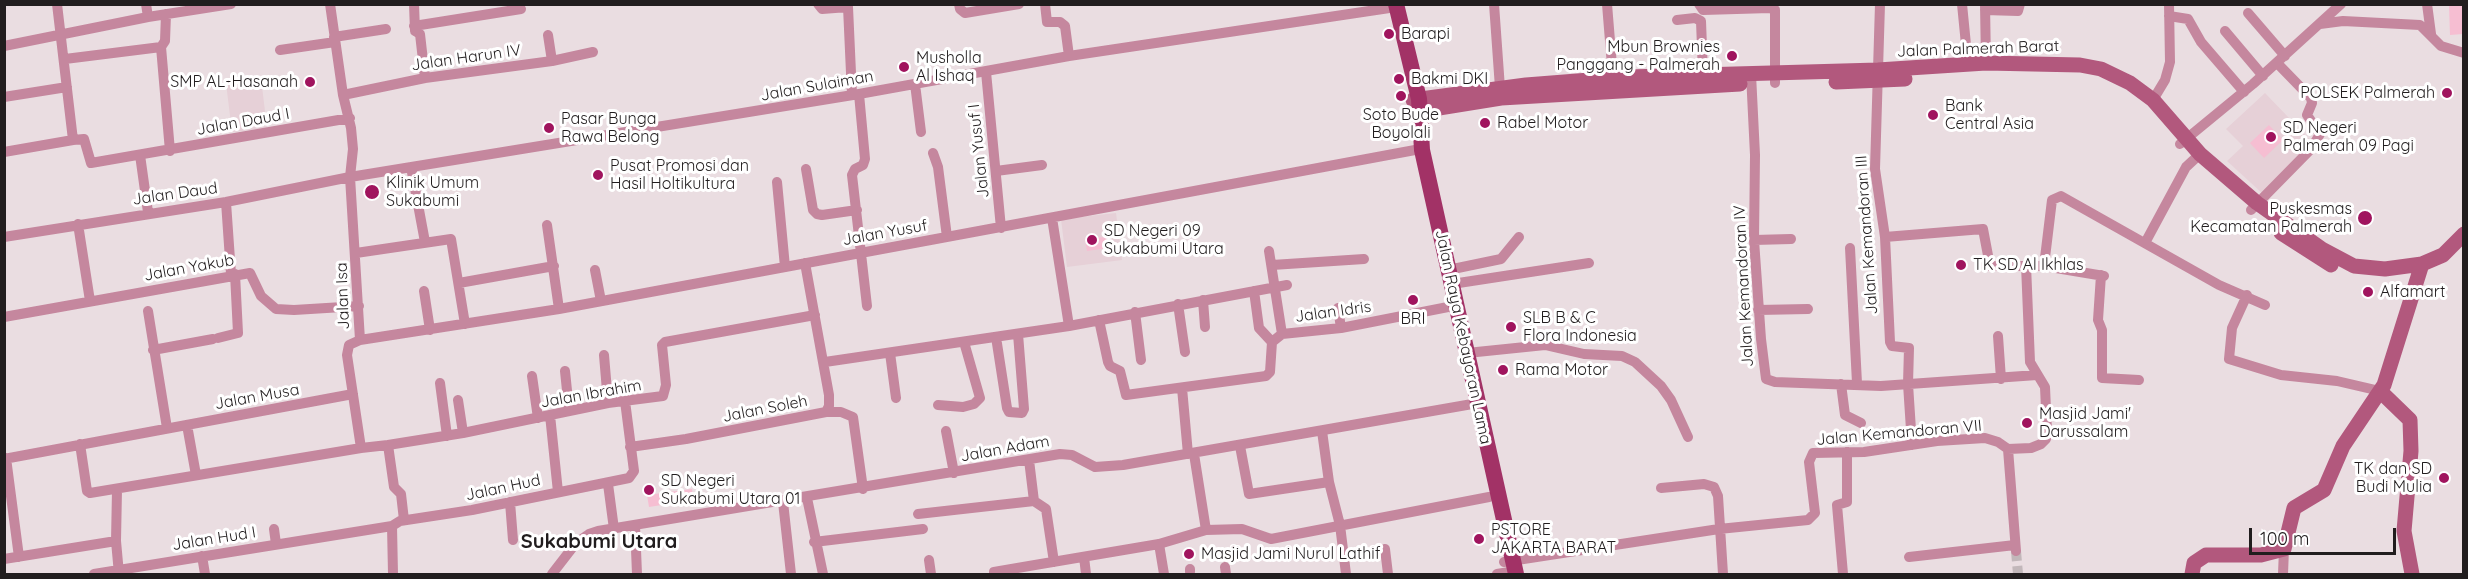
<!DOCTYPE html>
<html>
<head>
<meta charset="utf-8">
<style>
  body { margin:0 }
  #map { position:relative; width:2468px; height:579px; overflow:hidden; background:#eadde1; font-family:Quicksand,sans-serif }
  canvas { display:block }
  .frame { position:absolute; inset:0; border:6px solid #211d1e; pointer-events:none }
  .scale { position:absolute; left:2249px; top:528px; width:147px; height:27px; box-sizing:border-box; border:3px solid #211d1e; border-top:0; padding-left:8px; font-size:18px; line-height:21px; white-space:nowrap; color:#211d1e; -webkit-text-stroke:4px #fff; paint-order:stroke }
</style>
</head>
<body>
<div id="map">
<canvas width="2468" height="579"></canvas>
<div class="frame"></div>
<div class="scale">100 m</div>
</div>
<script>
const c = document.querySelector('canvas').getContext('2d');
c.lineJoin = 'round';
function paint(path, color) { c.fillStyle = color; c.fill(path, 'evenodd'); }
const toPath = rows => new Path2D(rows.map(r => 'M' + r).join(''));
function strokePath(path, color, width, dash) { c.strokeStyle = color; c.lineWidth = width; c.lineCap = dash ? 'butt' : 'round'; c.setLineDash(dash || []); c.stroke(path); }
function write(font, color, halo, rows, align = 'center') {
  c.font = font + ' Quicksand,sans-serif'; c.lineWidth = 6; c.setLineDash([]); c.textBaseline = 'middle'; c.strokeStyle = halo; c.fillStyle = color; for (const [text, x, y, turn = 0] of rows) {
    c.save(); c.translate(x, y); c.rotate((+turn || 0) * Math.PI / 180); c.textAlign = isNaN(turn) ? turn : align; if (halo) c.strokeText(text, 0, 0); c.fillText(text, 0, 0); c.restore();
  }
}
paint(toPath([
  [261,78,267,128,232,132,226,83],
  [2265,93,2315,145,2263,194,2227,161,2243,146,2226,129],
  [1116,213,1122,260,1067,267,1061,219]
]), '#e6d0d7');
paint(toPath([
  [2449,5,2463,5,2463,34,2450,35],
  [2269,125,2283,140,2264,158,2250,143],
  [1106,237,1108,248,1087,251,1085,239],
  [692,489,693,500,649,507,647,495]
]), '#f6bed2');
strokePath(toPath([
  [2016,551,2018,574]
]), '#c2b7ba', 10, [10, 5]);
strokePath(toPath([
  [57,4,73,140,84,139,91,163,350,118],
  [146,4,148,17],
  [330,4,343,95,351,128,353,149,350,177,360,340,349,345,347,355,361,448,388,445,394,487,401,494,404,520],
  [414,4,415,31,420,34,425,78],
  [818,4,822,9,848,7,852,95],
  [959,4,960,9,965,13,1019,4],
  [1045,4,1047,22,1060,22,1065,26,1069,56],
  [1494,4,1500,88],
  [1607,4,1613,78],
  [1699,4,1703,10,1770,8,1775,10,1775,83],
  [1880,4,1875,169,1885,237,1890,342,1892,346,1909,348,1908,384,1912,445],
  [1962,4,1968,65],
  [1985,4,1986,63],
  [2427,4,2431,34],
  [1985,10,2018,11,2020,4],
  [2248,13,2285,56],
  [166,14,165,41,161,47,170,151],
  [2169,16,2188,19,2201,42,2244,92],
  [1677,20,1695,18,1701,21,1703,74],
  [2320,24,2343,21,2420,25,2441,46,2464,53],
  [414,26,521,9],
  [2225,31,2263,76],
  [548,35,552,61],
  [334,37,386,29],
  [4,46,148,17,231,4],
  [280,50,335,42],
  [65,59,161,47],
  [986,72,1001,228],
  [1751,74,1755,155,1754,240,1761,339,1766,379,1775,382,1881,386,2037,375],
  [915,84,921,132],
  [859,94,865,159,863,165,855,169,852,175,867,306],
  [343,95,425,78,552,61,593,52],
  [4,97,67,87],
  [2153,100,2165,80,2170,62,2169,4],
  [2180,144,2253,84,2341,4],
  [4,152,73,140],
  [933,153,938,167,947,237],
  [140,155,148,212],
  [411,167,425,242],
  [806,169,813,210,817,214,822,215,857,210],
  [996,171,1042,165],
  [777,182,785,267],
  [226,202,231,274],
  [2251,210,2311,149,2320,134,2307,115,2312,103,2311,98,2277,63],
  [1052,218,1069,326],
  [78,224,90,301],
  [547,225,559,309],
  [4,237,226,202,350,177,859,94,1069,56,1396,7],
  [1885,237,1983,229,1990,266],
  [1754,240,1791,239],
  [2145,243,2186,167,2200,154],
  [1850,248,1857,383],
  [1269,251,1282,334],
  [356,253,451,239,465,324],
  [805,263,829,395,829,406,826,412],
  [1272,265,1364,259],
  [1985,266,2044,266,2052,200,2061,196,2219,285,2265,305],
  [2044,266,2104,276],
  [595,270,601,301],
  [1448,270,1501,259,1519,237],
  [2101,275,2098,320,2102,330,2102,378,2139,380],
  [459,283,554,266],
  [1452,284,1589,263],
  [424,291,430,330],
  [1254,291,1259,328,1272,342],
  [2247,295,2232,328,2229,359,2281,375,2337,381,2380,391],
  [1203,300,1205,327],
  [1178,304,1185,352],
  [1338,308,1341,328],
  [1758,310,1808,309],
  [148,311,167,428],
  [1135,312,1141,360],
  [4,317,250,273,261,296,276,309,294,310,359,306],
  [1099,320,1108,362,1110,366,1120,371,1126,395,1266,376,1270,372,1272,342,1282,334,1341,328,1448,307],
  [1998,336,2001,379],
  [996,337,1007,408,1009,412,1022,413,1024,409,1018,334],
  [218,338,238,333,235,274],
  [360,340,559,309,1415,150],
  [153,350,213,339],
  [890,353,896,398],
  [1467,353,1545,345,1584,354,1622,356,1635,362,1661,386,1671,400,1688,437],
  [604,355,608,403],
  [825,362,1069,326,1287,285],
  [565,371,569,410],
  [532,376,538,418],
  [440,383,447,436],
  [1841,384,1845,415,1861,423],
  [1182,388,1188,454],
  [458,400,463,433],
  [938,405,963,407,974,404,980,398,964,342],
  [550,415,558,492],
  [187,425,196,475],
  [946,431,954,473],
  [1322,431,1329,482,1340,525,1346,574],
  [80,444,87,491,90,493,361,448],
  [388,445,463,433,608,403,663,396,666,385,662,345,665,342,815,315],
  [1240,446,1249,494,1329,482],
  [630,447,686,439,826,412,841,412,853,417,863,489],
  [2008,449,2031,448,2041,444,2046,439,2047,431,2045,387,2030,362,2026,265],
  [6,458,19,557],
  [4,459,353,394],
  [1029,460,1034,501],
  [608,484,614,529],
  [1661,488,1704,484,1714,487,1718,496,1723,574],
  [117,490,116,541,119,574],
  [807,498,823,574],
  [510,502,513,540],
  [783,502,791,574],
  [918,514,1034,501,1046,509,1054,562],
  [635,525,637,574],
  [392,526,393,574],
  [274,529,276,544],
  [1206,530,1242,529,1271,539,1489,497],
  [814,542,923,529],
  [1159,544,1164,574],
  [1385,549,1388,574],
  [202,556,205,574],
  [1084,557,1086,574],
  [1909,557,2015,545],
  [4,559,116,541],
  [929,560,931,574],
  [1504,562,1719,529,1808,520,1815,513,1809,462,1813,453,1864,452,1937,441,1985,438,1998,442,2008,449,2016,551],
  [1225,567,1226,574],
  [1190,569,1190,572],
  [94,574,392,526,400,521,472,510,629,478,634,471,625,401],
  [552,574,576,543,589,534,598,531,1060,454,1072,455,1095,467,1123,465,1478,403],
  [994,574,994,572,1029,566,1159,544,1206,530,1194,454],
  [1497,574,1515,571],
  [1843,574,1837,505,1847,502,1847,452],
  [2283,574,2284,549]
]), '#c5879e', 10);
strokePath(toPath([
  [1836,82,1905,79],
  [1413,100,1526,85,1628,77,1878,70,1986,63,2080,65,2101,69,2130,83,2153,100,2200,154,2257,203,2322,249,2354,266,2385,269,2422,264,2443,255,2464,234],
  [1414,112,1501,98,1740,84],
  [2281,233,2331,265],
  [2380,391,2410,420,2411,451,2404,531,2412,574],
  [2192,574,2194,563,2206,555,2261,555,2284,549,2294,508,2324,490,2343,446,2384,385,2422,264]
]), '#b2587d', 15);
strokePath(toPath([
  [1396,4,1419,99,1422,150,1516,574]
]), '#a23266', 16);
for (const [x, y, r, color] of [
  [1389,34,6,"#a0145e"],
  [1732,56,6,"#a0145e"],
  [904,67,6,"#a0145e"],
  [1399,79,6,"#a0145e"],
  [310,82,6,"#a0145e"],
  [2447,93,6,"#a0145e"],
  [1401,96,6,"#a0145e"],
  [1933,115,6,"#a0145e"],
  [1485,123,6,"#a0145e"],
  [549,128,6,"#a0145e"],
  [2271,137,6,"#a0145e"],
  [598,175,6,"#a0145e"],
  [372,192,8,"#a0145e"],
  [2365,218,8,"#a0145e"],
  [1092,240,6,"#a0145e"],
  [1961,265,6,"#a0145e"],
  [2368,292,6,"#a0145e"],
  [1413,300,6,"#a0145e"],
  [1511,327,6,"#a0145e"],
  [1503,370,6,"#a0145e"],
  [2027,423,6,"#a0145e"],
  [2444,478,6,"#a0145e"],
  [649,490,6,"#a0145e"],
  [1479,539,6,"#a0145e"],
  [1189,554,6,"#a0145e"]
]) { const dot = new Path2D(); dot.arc(x, y, r, 0, 2 * Math.PI); c.fillStyle = color; c.fill(dot); strokePath(dot, '#fff', 2); }
write('16px', '#211d1e', '#fff', [
  ["Barapi",1401,34],
  ["Mbun Brownies",1720,47,"right"],
  ["Panggang - Palmerah",1720,65,"right"],
  ["Musholla",916,58],
  ["Al Ishaq",916,76],
  ["Bakmi DKI",1411,79],
  ["SMP AL-Hasanah",298,82,"right"],
  ["POLSEK Palmerah",2435,93,"right"],
  ["Bank",1945,106],
  ["Central Asia",1945,124],
  ["Soto Bude",1401,115,"center"],
  ["Boyolali",1401,133,"center"],
  ["Pasar Bunga",561,119],
  ["Rawa Belong",561,137],
  ["Rabel Motor",1497,123],
  ["SD Negeri",2283,128],
  ["Palmerah 09 Pagi",2283,146],
  ["Pusat Promosi dan",610,166],
  ["Hasil Holtikultura",610,184],
  ["Klinik Umum",386,183],
  ["Sukabumi",386,201],
  ["Puskesmas",2352,209,"right"],
  ["Kecamatan Palmerah",2352,227,"right"],
  ["SD Negeri 09",1104,231],
  ["Sukabumi Utara",1104,249],
  ["TK SD Al Ikhlas",1973,265],
  ["Alfamart",2380,292],
  ["SLB B & C",1523,318],
  ["Flora Indonesia",1523,336],
  ["BRI",1413,319,"center"],
  ["Rama Motor",1515,370],
  ["Masjid Jami'",2039,414],
  ["Darussalam",2039,432],
  ["TK dan SD",2432,469,"right"],
  ["Budi Mulia",2432,487,"right"],
  ["SD Negeri",661,481],
  ["Sukabumi Utara 01",661,499],
  ["PSTORE",1491,530],
  ["JAKARTA BARAT",1491,548],
  ["Masjid Jami Nurul Lathif",1201,554]
], 'left');
write('16px', '#211d1e', '#fff', [
  ["Jalan Palmerah Barat",1978,49,-2],
  ["Jalan Harun IV",466,58,-8],
  ["Jalan Sulaiman",817,86,-10],
  ["Jalan Daud I",243,122,-10],
  ["Jalan Yusuf I",979,151,-96],
  ["Jalan Daud",175,194,-8],
  ["Jalan Yusuf",885,233,-10],
  ["Jalan Kemandoran III",1867,235,-94],
  ["Jalan Yakub",189,268,-10],
  ["Jalan Kemandoran IV",1744,286,-93],
  ["Jalan Isa",343,296,-92],
  ["Jalan Idris",1333,312,-8],
  ["Jalan Raya Kebayoran Lama",1463,337,78],
  ["Jalan Ibrahim",591,394,-10],
  ["Jalan Musa",257,397,-10],
  ["Jalan Soleh",765,409,-11],
  ["Jalan Kemandoran VII",1899,433,-5],
  ["Jalan Adam",1005,449,-10],
  ["Jalan Hud",503,488,-12],
  ["Jalan Hud I",214,539,-9]
]);
write('bold 20px', '#211d1e', '#fff', [
  ["Sukabumi Utara",599,542]
]);
</script>
</body>
</html>
